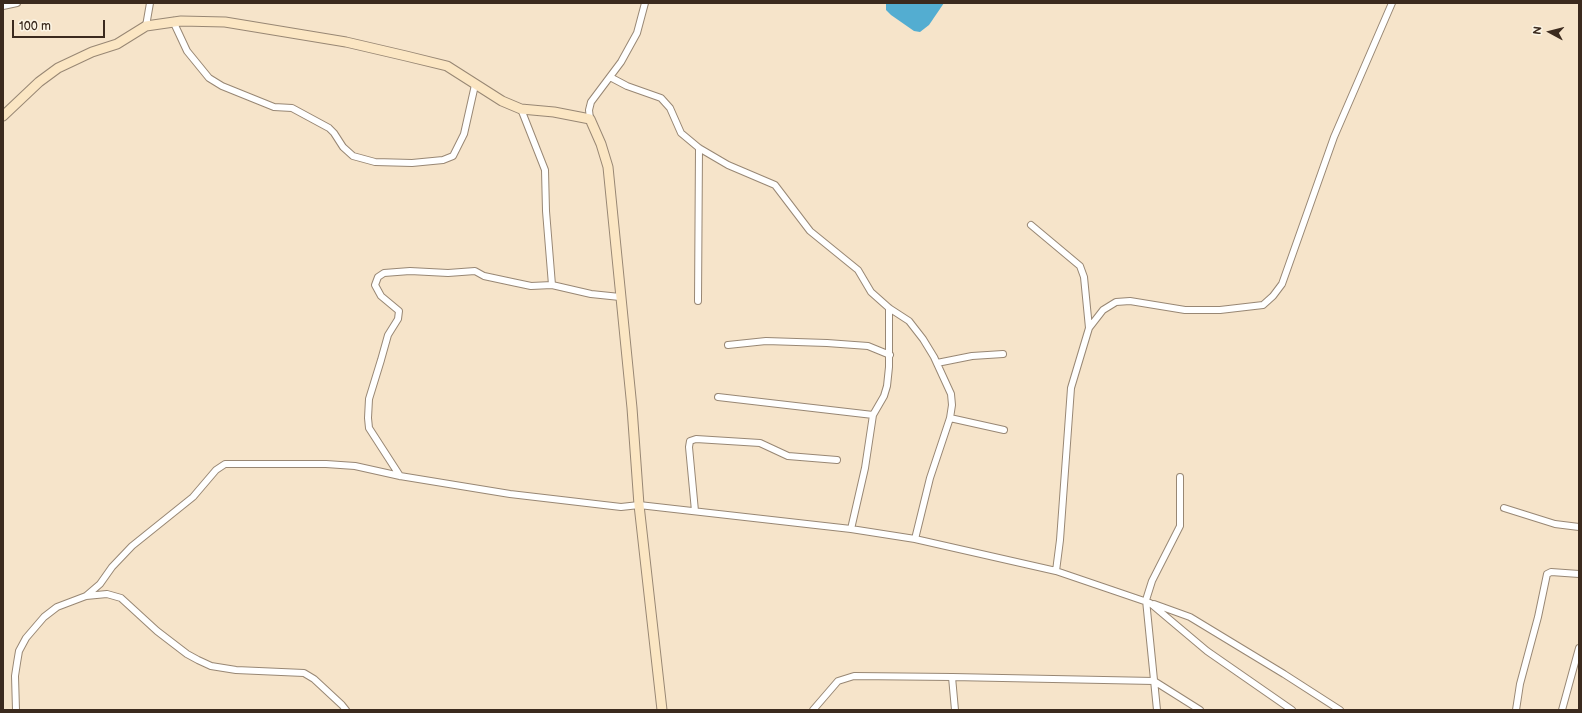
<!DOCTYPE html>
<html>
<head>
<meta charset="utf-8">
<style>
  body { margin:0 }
  #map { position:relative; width:1582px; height:713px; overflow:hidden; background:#f6e4ca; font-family:"Balsamiq Sans",sans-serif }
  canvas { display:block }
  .frame { position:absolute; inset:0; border:4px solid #3b2a1e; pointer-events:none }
  .north { position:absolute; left:1530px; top:12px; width:40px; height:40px; -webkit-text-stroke:3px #fcf5e5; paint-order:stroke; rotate:277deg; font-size:11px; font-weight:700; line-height:16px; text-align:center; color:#3b2a1e }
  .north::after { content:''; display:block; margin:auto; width:14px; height:18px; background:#3b2a1e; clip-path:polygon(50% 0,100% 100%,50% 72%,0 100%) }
  .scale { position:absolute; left:12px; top:20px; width:93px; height:18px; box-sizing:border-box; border:2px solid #3b2a1e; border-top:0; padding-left:5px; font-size:12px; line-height:14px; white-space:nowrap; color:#3b2a1e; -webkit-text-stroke:3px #fcf5e5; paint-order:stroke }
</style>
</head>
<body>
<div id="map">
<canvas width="1582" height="713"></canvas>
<div class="frame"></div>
<div class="north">N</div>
<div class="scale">100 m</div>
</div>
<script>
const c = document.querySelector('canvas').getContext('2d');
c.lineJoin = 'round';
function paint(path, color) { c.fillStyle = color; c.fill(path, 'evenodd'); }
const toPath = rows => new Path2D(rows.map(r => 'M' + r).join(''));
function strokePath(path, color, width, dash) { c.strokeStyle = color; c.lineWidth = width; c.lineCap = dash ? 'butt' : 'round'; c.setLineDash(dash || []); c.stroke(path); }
paint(toPath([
  [886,3,944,3,929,25,920,32,914,31,891,15,886,10]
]), '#53add1');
const street = toPath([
  [3,6,17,3],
  [173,21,187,51,209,78,222,86,274,107,292,108,329,128,334,133,343,147,353,156,375,162,412,163,443,160,453,156,464,134,475,85],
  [146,26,150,3],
  [610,77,627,86,661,98,670,108,681,133,699,148,728,165,775,185,810,231,858,270,871,292,889,308,909,321,923,339,934,357,951,394,952,405,950,418,930,478,915,539],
  [521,109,545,170,546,211,552,285,591,294,620,297],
  [590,119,589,110,591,102,621,62,637,33,645,3],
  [1031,225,1080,266,1084,277,1089,328],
  [698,301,699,148],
  [728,345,766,341,827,343,868,346,890,355],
  [937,363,972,356,1003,354],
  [718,397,873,415],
  [950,418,1004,430],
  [400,476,369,428,368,418,369,399,381,360,388,335,398,319,399,311,381,296,375,285,378,277,384,273,410,271,448,273,475,271,484,276,512,282,531,286,552,285],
  [1504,508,1555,524,1579,527],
  [695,511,689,447,690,441,696,439,760,443,788,456,837,460],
  [851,529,865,468,873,415,884,396,887,386,889,367,889,308],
  [1056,571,1060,540,1071,388,1089,328,1103,310,1116,302,1130,301,1185,310,1220,310,1263,305,1273,296,1282,284,1334,137,1392,3],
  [86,596,100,584,112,567,132,546,193,497,216,470,225,464,326,464,355,466,400,476,510,494,621,507,639,505,851,529,915,539,1056,571,1150,603,1207,651,1292,710],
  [1154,604,1190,617,1284,674,1340,710],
  [16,710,15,676,17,663,19,651,26,638,44,617,57,607,86,596,107,594,121,598,157,631,187,654,198,660,211,666,236,670,304,673,314,679,342,705,346,710],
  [813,710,838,681,854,676,952,677],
  [955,710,952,677,1154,681,1200,710],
  [1157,710,1146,600,1152,581,1180,526,1180,477],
  [1516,710,1520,684,1538,617,1547,574,1551,572,1579,574],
  [1562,710,1579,648]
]);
const secondary = toPath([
  [3,116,39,82,58,68,92,52,117,44,146,26,181,21,225,22,346,42,406,56,447,66,502,101,521,109,554,112,590,119,601,144,608,167,632,408,639,505,662,710]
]);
strokePath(street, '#988774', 8);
strokePath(secondary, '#988774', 11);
strokePath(street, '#fff', 6);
strokePath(secondary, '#fbe6c3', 9);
</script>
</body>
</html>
